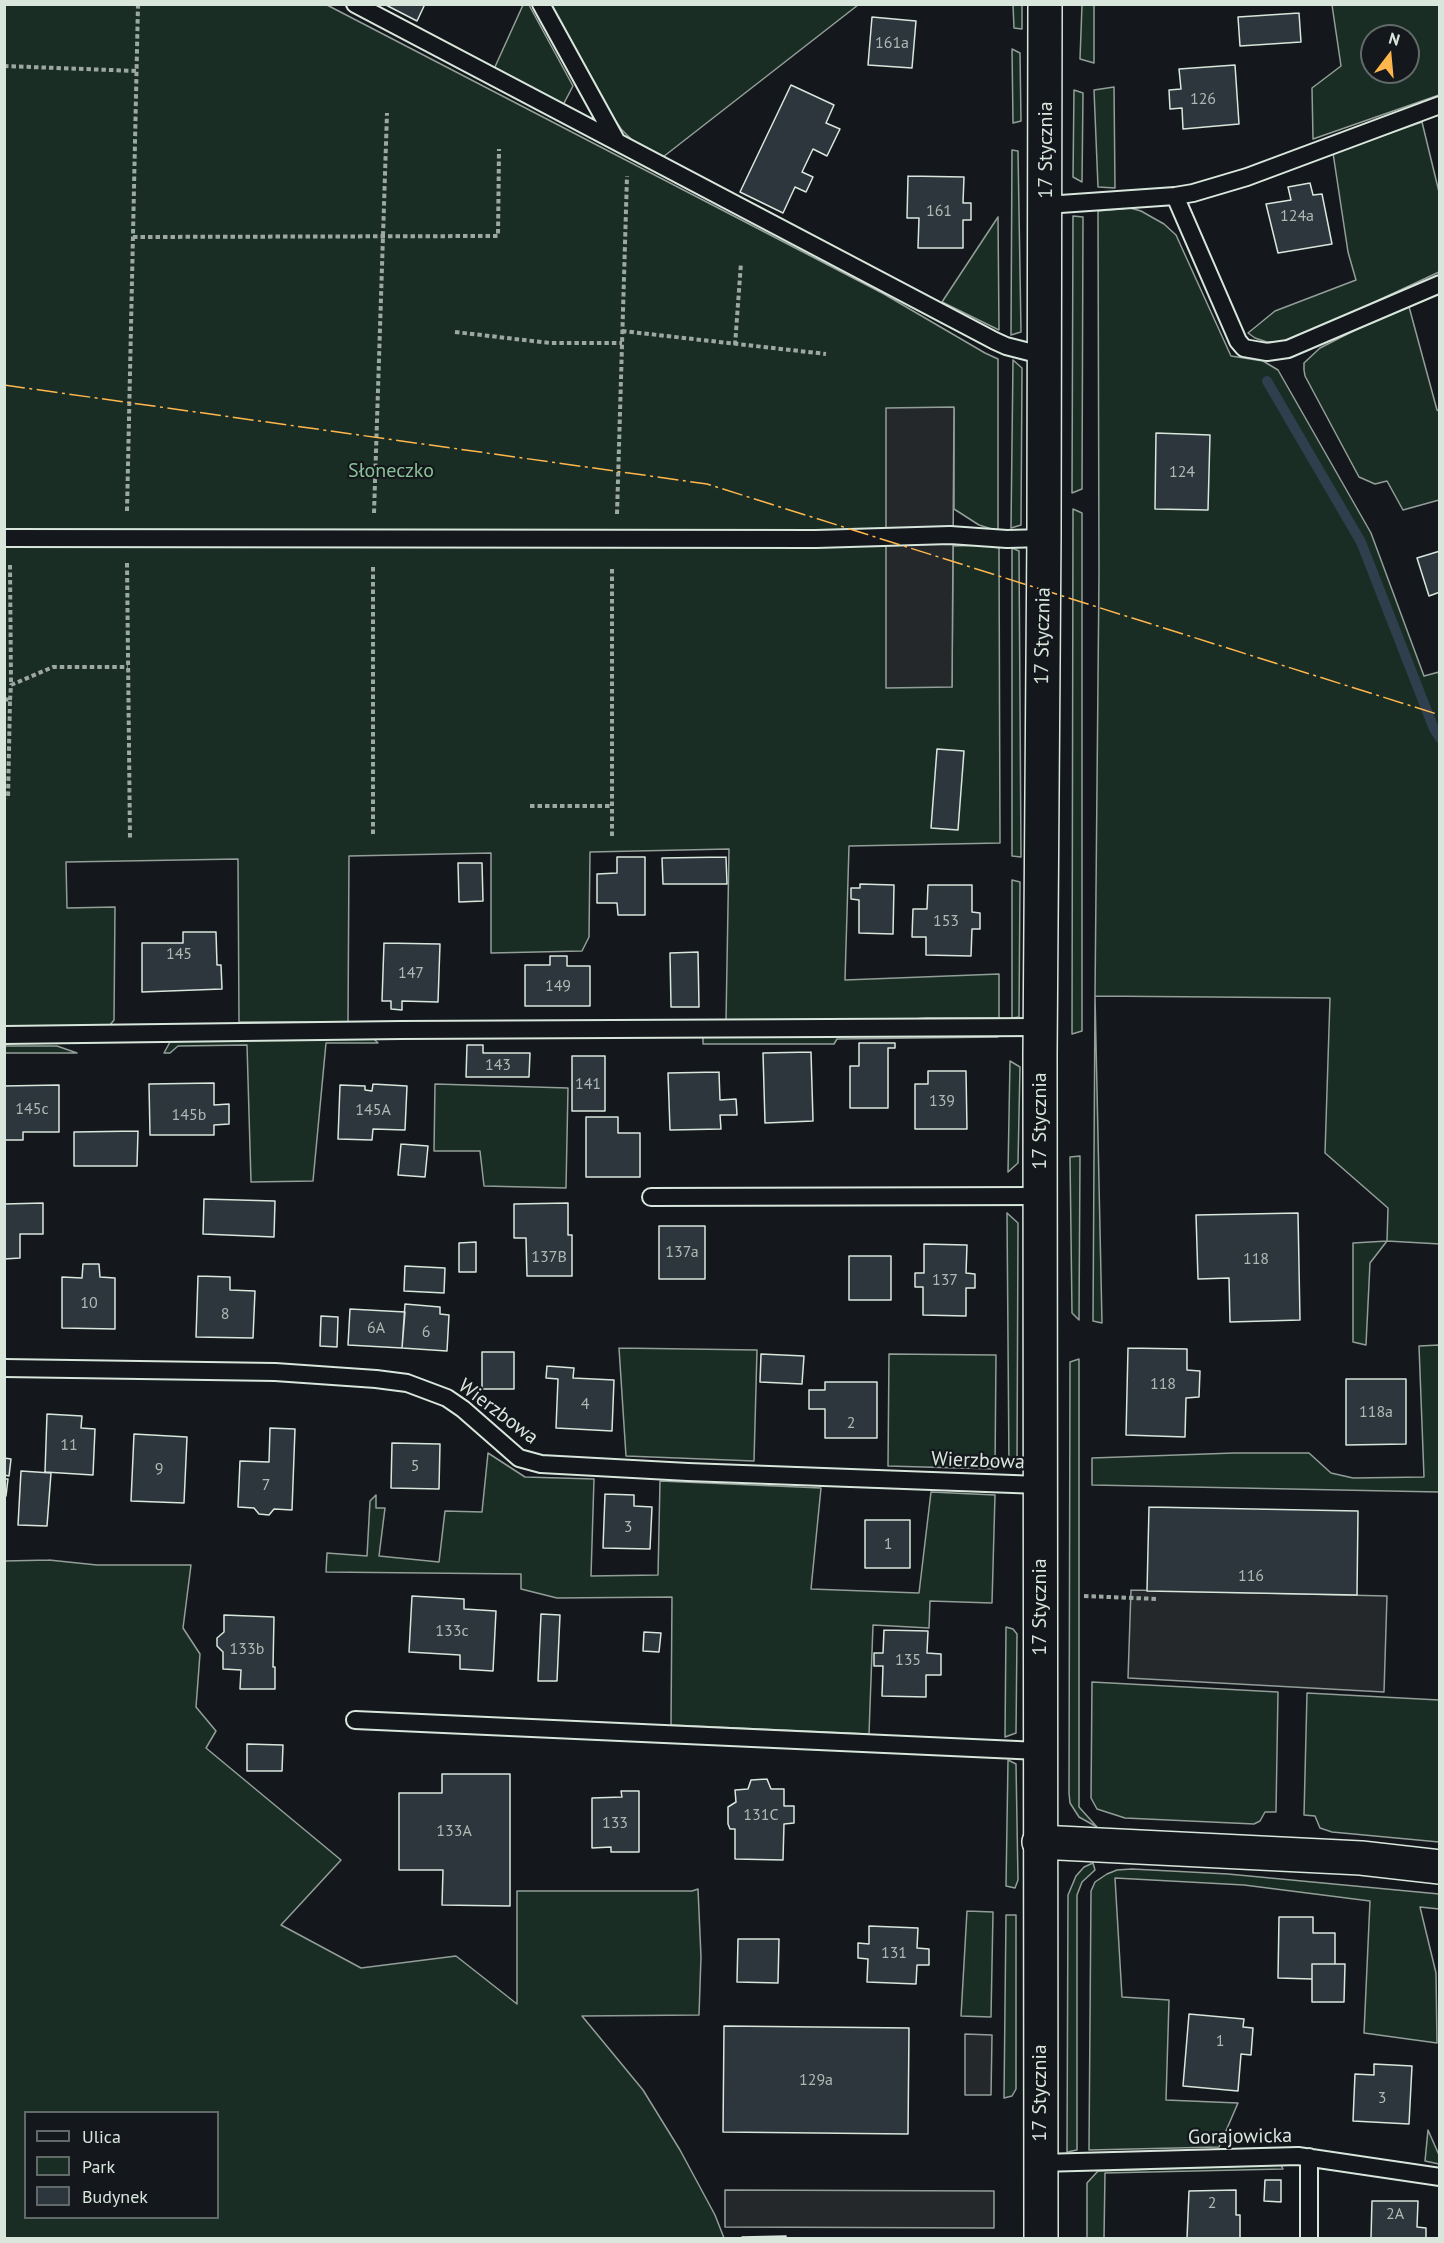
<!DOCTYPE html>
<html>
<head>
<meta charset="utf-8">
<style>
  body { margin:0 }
  #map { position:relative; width:1444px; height:2243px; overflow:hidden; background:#14181c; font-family:"PT Sans",sans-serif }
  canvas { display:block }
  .frame { position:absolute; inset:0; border:6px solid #d8e6dc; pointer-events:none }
  .legend { position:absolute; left:24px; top:2111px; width:195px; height:108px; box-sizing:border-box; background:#14181c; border:2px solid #626a69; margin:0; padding:8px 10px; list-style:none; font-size:18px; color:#d8e6dc }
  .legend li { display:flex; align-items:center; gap:12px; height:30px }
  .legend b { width:30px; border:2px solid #626a69 }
  .north { position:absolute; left:1360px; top:24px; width:60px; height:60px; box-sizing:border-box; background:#14181c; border:2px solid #626a69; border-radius:50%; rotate:16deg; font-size:16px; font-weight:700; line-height:24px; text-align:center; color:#d8e6dc }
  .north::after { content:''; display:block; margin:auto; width:21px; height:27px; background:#ffb74d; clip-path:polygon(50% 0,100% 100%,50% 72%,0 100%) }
</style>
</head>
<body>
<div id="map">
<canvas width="1444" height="2243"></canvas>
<div class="frame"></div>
<ul class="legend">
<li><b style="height:8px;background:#14181c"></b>Ulica</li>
<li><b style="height:16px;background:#1a2d24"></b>Park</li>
<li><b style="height:16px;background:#2c363c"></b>Budynek</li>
</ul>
<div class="north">N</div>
</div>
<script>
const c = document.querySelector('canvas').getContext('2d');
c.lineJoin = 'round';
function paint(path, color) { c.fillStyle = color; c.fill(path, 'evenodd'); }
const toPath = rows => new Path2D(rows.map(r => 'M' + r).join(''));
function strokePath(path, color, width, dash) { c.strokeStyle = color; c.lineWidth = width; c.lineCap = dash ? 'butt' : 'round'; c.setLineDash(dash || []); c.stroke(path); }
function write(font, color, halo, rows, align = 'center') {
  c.font = font + ' "PT Sans",sans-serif'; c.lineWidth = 4.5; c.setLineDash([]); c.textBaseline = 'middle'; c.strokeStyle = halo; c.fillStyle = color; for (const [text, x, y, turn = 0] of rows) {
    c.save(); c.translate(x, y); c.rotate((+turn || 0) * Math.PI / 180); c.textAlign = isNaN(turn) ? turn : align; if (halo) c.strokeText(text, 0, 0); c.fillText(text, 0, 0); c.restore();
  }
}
const green = toPath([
  [4,5,327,5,884,294,985,353,998,359,998,531,979,525,954,509,954,408,952,687,953,546,988,545,999,548,1000,843,849,846,845,980,999,974,999,1018,926,1018,890,1021,726,1021,729,849,590,852,589,937,582,951,491,953,491,853,349,856,348,1022,239,1022,238,859,66,862,67,908,115,907,114,1020,110,1025,5,1027,4,5],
  [523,5,529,5,573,86,563,105,494,69,523,5],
  [550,5,858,5,663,157,634,142,621,129,595,90,550,5],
  [1013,5,1022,5,1022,29,1014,28,1013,5],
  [1082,5,1094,5,1094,63,1080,59,1082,5],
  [1332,5,1439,5,1439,95,1313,139,1312,88,1341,66,1332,5],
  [1372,36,1408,36,1408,72,1372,72,1372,36],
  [1012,49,1020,53,1021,121,1013,123,1012,49],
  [1114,87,1115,188,1098,187,1094,90,1114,87],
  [1074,90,1083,93,1082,182,1073,177,1074,90],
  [1422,122,1439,192,1439,272,1304,335,1281,342,1267,342,1255,338,1248,333,1275,311,1356,280,1348,252,1333,153,1422,122],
  [1012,150,1018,151,1021,332,1011,335,1012,150],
  [1130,208,1141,211,1164,224,1176,235,1231,356,1263,361,1278,370,1371,533,1424,676,1439,672,1440,1244,1387,1241,1370,1263,1366,1345,1353,1342,1353,1243,1387,1241,1388,1208,1325,1153,1330,998,1095,996,1102,1323,1093,1321,1095,996,1099,574,1098,211,1130,208],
  [1073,216,1083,217,1082,489,1072,493,1073,216],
  [998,217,999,330,942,302,998,217],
  [1408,303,1437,410,1439,411,1439,500,1403,510,1387,481,1375,484,1359,477,1305,376,1304,370,1304,363,1320,348,1408,303],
  [1013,360,1022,368,1021,525,1011,528,1013,360],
  [1073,509,1082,513,1082,1031,1072,1034,1073,509],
  [1012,548,1019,551,1021,857,1012,856,1012,548],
  [1012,880,1020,882,1019,1017,1012,1018,1012,880],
  [977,1034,998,1037,837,1039,834,1044,703,1044,703,1037,977,1034],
  [247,1038,374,1039,378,1043,326,1043,313,1181,251,1182,247,1045,178,1046,170,1053,164,1053,170,1042,247,1038],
  [5,1046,57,1046,77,1053,5,1053,5,1046],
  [1010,1061,1020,1067,1018,1163,1008,1172,1010,1061],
  [435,1084,568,1088,566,1188,484,1186,480,1151,434,1151,435,1084],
  [1080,1156,1079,1320,1072,1313,1070,1157,1080,1156],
  [1007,1213,1018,1223,1017,1464,1009,1468,1007,1213],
  [1439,1345,1439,1492,1092,1485,1092,1458,1234,1453,1309,1453,1331,1473,1353,1478,1424,1477,1419,1346,1439,1345],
  [619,1348,757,1350,754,1461,626,1456,619,1348],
  [889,1354,996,1355,995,1469,888,1466,889,1354],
  [1079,1359,1079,1807,1097,1827,1079,1817,1070,1803,1069,1793,1070,1362,1079,1359],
  [488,1453,525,1477,594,1479,591,1576,658,1575,660,1481,821,1488,811,1589,919,1593,931,1492,995,1495,992,1603,930,1601,929,1628,873,1625,869,1734,671,1725,672,1597,557,1598,521,1589,521,1574,326,1572,327,1553,367,1556,370,1501,376,1495,376,1508,385,1508,379,1556,439,1562,445,1511,482,1512,488,1453],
  [49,1560,97,1565,191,1565,183,1628,200,1654,196,1707,216,1731,206,1748,341,1860,281,1925,361,1968,456,1956,517,2004,517,1891,692,1891,698,1889,701,1957,699,2015,582,2016,643,2090,680,2150,715,2215,724,2238,5,2238,5,1561,49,1560],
  [26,2112,218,2112,218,2218,26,2218,26,2112],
  [1006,1627,1013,1629,1017,1634,1016,1733,1005,1737,1006,1627],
  [1092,1682,1278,1692,1276,1812,1265,1812,1260,1821,1254,1824,1125,1818,1097,1809,1091,1798,1092,1682],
  [1307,1693,1439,1700,1439,1842,1332,1832,1320,1828,1315,1816,1304,1815,1307,1693],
  [1008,1760,1016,1764,1018,1880,1015,1888,1006,1886,1008,1760],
  [1093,1863,1095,1870,1082,1882,1077,1895,1077,2150,1067,2152,1068,1895,1076,1876,1084,1867,1093,1863],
  [1132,1869,1228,1874,1439,1894,1439,1909,1420,1907,1436,1973,1437,2043,1364,2033,1370,1901,1244,1885,1115,1878,1122,1997,1169,2000,1166,2100,1238,2103,1219,2147,1089,2150,1091,1891,1095,1882,1107,1874,1117,1870,1132,1869],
  [967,1911,993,1912,991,2017,961,2016,967,1911],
  [1006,1915,1016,1915,1016,2089,1012,2096,1004,2098,1006,1915],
  [1428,2130,1439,2155,1439,2164,1425,2161,1428,2130],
  [1281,2165,1283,2169,1105,2173,1104,2238,1087,2238,1087,2183,1098,2171,1281,2165]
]);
paint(green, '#1a2d24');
strokePath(green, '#939e99', 1.5);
const parking = toPath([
  [954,407,952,687,886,688,886,408,954,407],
  [1131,1590,1387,1596,1384,1692,1128,1678,1131,1590],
  [965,2034,992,2035,991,2095,965,2095,965,2034],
  [725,2190,994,2191,994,2228,725,2227,725,2190]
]);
paint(parking, '#24282b');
strokePath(parking, '#939e99', 1.5);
strokePath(toPath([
  [1267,381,1361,542,1434,729,1440,738]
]), '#2f3f4d', 10);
const building = toPath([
  [384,4,425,4,417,21,384,4],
  [1299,13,1301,42,1240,46,1238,17,1299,13],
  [872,17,916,21,912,68,868,65,872,17],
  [1235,65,1239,124,1183,129,1182,108,1170,109,1169,90,1181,89,1179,69,1235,65],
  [791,85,834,105,826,123,840,129,827,156,813,149,802,172,813,177,806,192,795,187,783,213,740,192,791,85],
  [908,176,964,177,963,203,971,203,971,220,963,220,963,248,918,248,919,218,907,218,908,176],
  [1310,183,1313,195,1322,194,1332,244,1278,253,1266,204,1291,200,1288,187,1310,183],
  [1156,433,1210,435,1208,510,1155,509,1156,433],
  [1440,551,1440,592,1429,596,1417,558,1440,551],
  [937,749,964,751,958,830,931,828,937,749],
  [617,857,645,857,645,915,618,915,617,903,597,903,597,874,617,873,617,857],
  [726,857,727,884,663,884,662,858,726,857],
  [458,863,482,863,483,901,459,902,458,863],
  [860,884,894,885,893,934,859,933,859,900,851,899,851,888,860,888,860,884],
  [928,885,972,885,972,912,980,913,980,929,972,929,971,956,926,955,926,937,912,937,913,909,927,909,928,885],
  [183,932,216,932,217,965,221,965,222,989,142,992,142,943,183,943,183,932],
  [384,943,440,944,438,1002,402,1001,402,1010,391,1009,391,1001,382,1001,384,943],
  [698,952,699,1007,671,1007,670,953,698,952],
  [550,956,567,956,567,966,590,966,590,1006,525,1006,525,965,550,965,550,956],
  [859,1043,895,1043,895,1048,888,1048,888,1108,850,1108,850,1066,859,1066,859,1043],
  [467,1045,483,1045,483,1053,530,1053,529,1077,466,1077,467,1045],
  [811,1052,813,1121,765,1123,763,1053,811,1052],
  [572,1056,605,1056,605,1111,572,1111,572,1056],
  [928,1071,966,1071,967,1129,915,1129,915,1084,928,1084,928,1071],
  [719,1072,720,1100,736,1099,737,1115,720,1115,721,1129,670,1130,668,1073,719,1072],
  [214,1083,214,1105,229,1104,229,1124,214,1125,214,1135,150,1135,149,1084,214,1083],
  [373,1084,407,1086,405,1130,373,1129,372,1140,338,1139,340,1085,365,1086,365,1090,372,1091,373,1084],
  [59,1085,59,1132,23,1132,23,1140,4,1140,4,1086,59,1085],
  [586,1117,618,1117,618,1133,640,1133,640,1177,586,1177,586,1117],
  [138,1131,137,1166,74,1166,74,1132,138,1131],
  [401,1144,428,1146,425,1177,398,1175,401,1144],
  [204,1199,275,1201,274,1237,203,1234,204,1199],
  [43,1203,43,1234,20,1234,20,1258,4,1259,4,1204,43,1203],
  [568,1203,568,1235,572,1235,572,1276,527,1276,526,1238,514,1238,514,1204,568,1203],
  [1298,1213,1300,1320,1230,1322,1229,1278,1198,1279,1196,1215,1298,1213],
  [659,1226,705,1226,705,1279,659,1279,659,1226],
  [476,1242,476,1272,459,1272,459,1243,476,1242],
  [924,1244,967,1245,966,1273,975,1274,975,1288,966,1288,966,1316,923,1315,923,1287,915,1287,915,1273,924,1273,924,1244],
  [849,1256,891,1256,891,1300,849,1300,849,1256],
  [83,1264,99,1264,100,1277,115,1278,115,1329,62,1328,62,1277,82,1278,83,1264],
  [405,1266,445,1268,444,1293,404,1291,405,1266],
  [198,1276,230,1277,230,1290,255,1291,253,1338,196,1337,198,1276],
  [405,1304,440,1307,440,1314,449,1315,447,1351,402,1348,405,1304],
  [350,1309,405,1312,402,1348,348,1345,350,1309],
  [321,1316,338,1317,337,1347,320,1346,321,1316],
  [1128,1348,1187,1349,1187,1370,1200,1371,1199,1397,1186,1398,1185,1437,1126,1435,1128,1348],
  [482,1352,514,1352,514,1389,482,1389,482,1352],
  [761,1354,804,1356,802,1384,760,1382,761,1354],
  [547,1366,574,1368,573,1378,614,1380,612,1431,556,1428,558,1379,546,1378,547,1366],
  [1346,1379,1406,1379,1406,1444,1346,1445,1346,1379],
  [825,1382,877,1382,877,1438,825,1438,825,1409,809,1409,809,1390,825,1390,825,1382],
  [47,1414,82,1416,81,1428,95,1429,93,1475,45,1472,47,1414],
  [270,1428,295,1429,292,1510,274,1509,269,1515,259,1514,254,1508,238,1507,240,1461,269,1462,270,1428],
  [134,1434,187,1437,184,1503,131,1501,134,1434],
  [392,1443,440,1444,439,1489,391,1488,392,1443],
  [4,1458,11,1459,9,1476,4,1475,4,1458],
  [21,1471,51,1473,47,1526,18,1525,21,1471],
  [4,1479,8,1479,6,1496,4,1495,4,1479],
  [605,1494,634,1495,634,1506,652,1507,650,1549,603,1548,605,1494],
  [1149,1507,1358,1511,1357,1595,1147,1591,1149,1507],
  [865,1520,910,1520,910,1568,865,1568,865,1520],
  [412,1596,464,1599,464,1609,496,1611,493,1671,460,1669,460,1655,409,1652,412,1596],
  [541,1614,560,1615,557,1681,538,1681,541,1614],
  [224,1615,274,1617,273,1667,275,1667,275,1689,240,1689,241,1670,223,1669,223,1652,217,1646,217,1638,224,1632,224,1615],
  [884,1630,928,1631,927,1653,941,1654,941,1675,926,1675,926,1697,882,1696,883,1666,874,1666,874,1653,883,1653,884,1630],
  [644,1632,661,1633,659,1652,643,1651,644,1632],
  [247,1744,283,1745,282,1771,247,1771,247,1744],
  [442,1774,510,1774,510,1906,442,1905,443,1870,399,1870,399,1793,442,1793,442,1774],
  [767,1779,771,1789,784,1789,784,1806,794,1806,794,1823,784,1824,783,1860,735,1859,735,1829,730,1829,728,1824,728,1807,736,1802,735,1790,748,1789,751,1780,767,1779],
  [621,1791,639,1791,639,1852,611,1852,611,1847,592,1848,592,1798,622,1797,621,1791],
  [1279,1917,1313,1917,1313,1933,1335,1933,1335,1964,1312,1964,1312,1979,1278,1978,1279,1917],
  [869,1926,918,1928,917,1948,929,1949,929,1965,917,1965,916,1984,867,1982,868,1959,858,1958,858,1943,869,1944,869,1926],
  [738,1939,779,1939,778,1983,737,1982,738,1939],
  [1312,1964,1345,1964,1344,2002,1312,2002,1312,1964],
  [1189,2014,1244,2019,1243,2027,1253,2028,1251,2055,1241,2054,1238,2091,1183,2086,1189,2014],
  [724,2026,909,2028,908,2134,723,2132,724,2026],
  [1374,2064,1412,2066,1409,2124,1353,2121,1355,2074,1374,2075,1374,2064],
  [1265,2180,1281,2180,1281,2202,1264,2201,1265,2180],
  [1236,2190,1236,2215,1240,2215,1240,2238,1187,2238,1189,2191,1236,2190],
  [1372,2201,1418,2201,1417,2227,1426,2228,1426,2238,1371,2238,1372,2201],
  [786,2236,786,2238,742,2237,786,2236]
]);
paint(building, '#2c363c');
strokePath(building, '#d8e6dc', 1.5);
const service = toPath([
  [355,4,995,341,1006,346,1045,356],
  [541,4,617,142],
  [1175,196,1238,341,1244,348,1267,352,1288,349,1440,284],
  [1046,205,1175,196,1193,193,1247,177,1440,105],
  [4,538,816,539,950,535,1007,539,1044,538],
  [4,1035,401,1030,1040,1027],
  [651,1197,1040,1196],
  [4,1368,275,1372,376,1379,407,1383,447,1398,463,1409,519,1458,541,1464,688,1472,1040,1485],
  [355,1720,1039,1751],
  [1309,2157,1309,2238],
  [1040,2163,1298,2156,1440,2177]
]);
const minor = toPath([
  [1039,1842,1361,1858,1440,1867]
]);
const primary = toPath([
  [1041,2238,1040,1053,1044,533,1045,4]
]);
strokePath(service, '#d8e6dc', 20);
strokePath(minor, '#d8e6dc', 36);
strokePath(primary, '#d8e6dc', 36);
strokePath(toPath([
  [4,66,137,71],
  [133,237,498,236,499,149],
  [622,331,826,354],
  [455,332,550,343,622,343],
  [735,345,741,263],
  [127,511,138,4],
  [374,513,387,113],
  [617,514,627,176],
  [127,563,130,840],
  [10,565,11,685],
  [4,699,10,700,8,799],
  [10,700,11,685,53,667,128,667],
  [530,806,612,806],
  [373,834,373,565],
  [612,836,612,566],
  [1084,1596,1158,1599]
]), '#9da8a2', 4, [4.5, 3]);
strokePath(service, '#14181c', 16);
strokePath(minor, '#14181c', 33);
strokePath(primary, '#14181c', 33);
strokePath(toPath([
  [4,385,707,484,1440,715]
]), '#ffb74d', 1.5, [21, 4.5, 3, 4.5]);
write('16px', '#adbab4', null, [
  ["161a",892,43],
  ["126",1203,99],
  ["161",939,211],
  ["124a",1297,216],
  ["124",1182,472],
  ["153",946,921],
  ["145",179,954],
  ["147",411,973],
  ["149",558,986],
  ["143",498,1065],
  ["141",588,1084],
  ["139",942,1101],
  ["145c",32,1109],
  ["145A",373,1110],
  ["145b",189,1115],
  ["137a",682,1252],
  ["137B",549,1257],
  ["118",1256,1259],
  ["137",945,1280],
  ["10",89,1303],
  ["8",225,1314],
  ["6A",376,1328],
  ["6",426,1332],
  ["118",1163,1384],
  ["4",585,1404],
  ["118a",1376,1412],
  ["2",851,1423],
  ["11",69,1445],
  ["5",415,1466],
  ["9",159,1469],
  ["7",266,1485],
  ["3",628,1527],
  ["1",888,1544],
  ["116",1251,1576],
  ["133c",452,1631],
  ["133b",247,1649],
  ["135",908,1660],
  ["131C",761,1815],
  ["133",615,1823],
  ["133A",454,1831],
  ["131",894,1953],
  ["1",1220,2041],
  ["129a",816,2080],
  ["3",1382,2098],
  ["2",1212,2203],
  ["2A",1395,2214]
]);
write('20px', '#d8e6dc', '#14181c', [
  ["17 Stycznia",1046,150,-90],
  ["17 Stycznia",1043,636,-89],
  ["17 Stycznia",1040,1121,-90],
  ["Wierzbowa",498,1412,37],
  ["Wierzbowa",978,1461,2],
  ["17 Stycznia",1040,1607,-90],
  ["17 Stycznia",1040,2093,-90],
  ["Gorajowicka",1240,2137,-1]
]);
write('20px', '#8ac095', '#14181c', [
  ["Słoneczko",391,471]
]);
</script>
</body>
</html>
